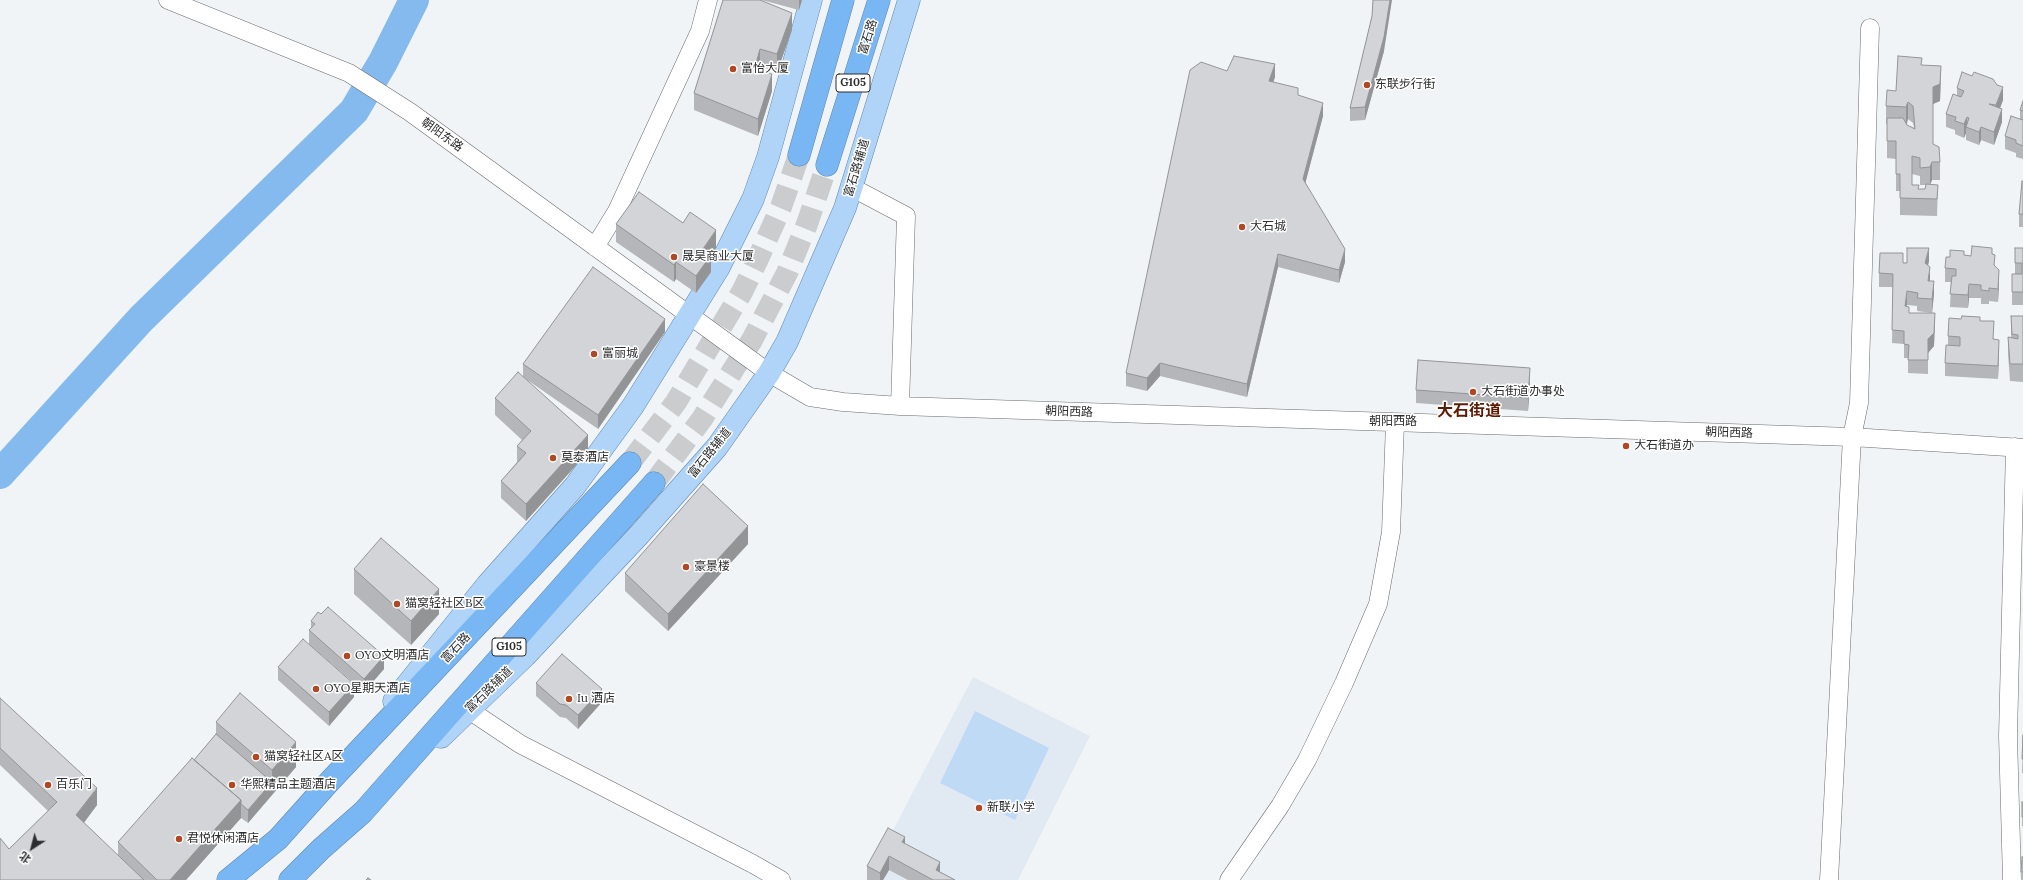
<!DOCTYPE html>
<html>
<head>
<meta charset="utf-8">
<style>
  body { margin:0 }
  #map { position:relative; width:2023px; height:880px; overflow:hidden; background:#f1f4f6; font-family:Lora,"Noto Sans SC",serif }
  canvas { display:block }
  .north { position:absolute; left:12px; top:828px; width:40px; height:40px; -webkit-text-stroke:3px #fff; paint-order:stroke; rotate:216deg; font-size:11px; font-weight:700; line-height:16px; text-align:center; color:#2c2d2e }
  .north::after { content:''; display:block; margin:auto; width:14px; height:18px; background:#2c2d2e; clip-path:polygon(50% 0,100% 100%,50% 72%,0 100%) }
</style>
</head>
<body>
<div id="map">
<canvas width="2023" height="880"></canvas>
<div class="north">北</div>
</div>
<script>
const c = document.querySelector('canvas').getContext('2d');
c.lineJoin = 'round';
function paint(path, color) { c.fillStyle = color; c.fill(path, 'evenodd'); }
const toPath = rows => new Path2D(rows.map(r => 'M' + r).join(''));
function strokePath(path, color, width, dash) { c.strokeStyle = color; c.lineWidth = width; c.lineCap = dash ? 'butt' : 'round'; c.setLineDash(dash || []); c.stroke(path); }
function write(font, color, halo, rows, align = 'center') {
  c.font = font + ' Lora,"Noto Sans SC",serif'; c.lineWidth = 3; c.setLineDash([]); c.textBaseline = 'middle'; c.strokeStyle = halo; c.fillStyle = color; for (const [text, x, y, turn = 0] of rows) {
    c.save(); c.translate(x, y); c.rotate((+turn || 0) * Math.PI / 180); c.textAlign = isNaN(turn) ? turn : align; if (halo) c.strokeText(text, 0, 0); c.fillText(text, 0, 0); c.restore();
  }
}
paint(toPath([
  [973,677,1090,736,1018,880,867,880]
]), '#e1e9f2');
paint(toPath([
  [975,711,1049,748,1015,820,940,783]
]), '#bfdaf5');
strokePath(toPath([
  [0,474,141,319,354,111,383,62,414,0]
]), '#85baee', 30);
strokePath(toPath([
  [630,463,676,402,742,292,757,261,781,207,799,155],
  [654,483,702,419,752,340,787,273,807,224,827,165]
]), '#caccce', 22, [22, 11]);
const minor = toPath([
  [168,0,349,73,410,112,769,373,810,397,843,402,900,406,1852,437,2023,448],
  [851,187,906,216,900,406],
  [595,247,617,211,700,31,708,0],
  [469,710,520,744,753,864,781,880],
  [1229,880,1280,806,1307,760,1344,683,1378,604,1391,532,1395,423],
  [1829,880,1852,437,1859,403,1870,28],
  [2012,880,2008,736,2015,447]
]);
const major = toPath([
  [394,701,487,585,575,486,633,406,718,269,753,199,768,157,811,0],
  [441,737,525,656,638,536,717,447,769,373,787,342,845,208,909,0]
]);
const highway = toPath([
  [799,155,843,0],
  [827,165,879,0],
  [228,880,278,839,330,781,630,463],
  [290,880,321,849,363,812,654,483]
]);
strokePath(minor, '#696b6e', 19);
strokePath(major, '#5e87af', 23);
strokePath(highway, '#5e87af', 23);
strokePath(minor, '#fff', 18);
strokePath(major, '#afd4f8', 22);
strokePath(highway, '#79b7f4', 22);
paint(toPath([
  [723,0,792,30,777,72,760,66,759,68,772,91,758,136,694,110,694,93],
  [761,0,802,0,799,10,769,2],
  [1372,16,1384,51,1365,120,1350,121,1350,108],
  [1922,65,1941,83,1940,101,1933,104,1933,144,1940,162,1940,180,1932,180,1930,185,1938,185,1937,216,1900,215,1900,191,1896,191,1896,159,1887,158,1887,124,1886,124,1886,106],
  [1908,119,1913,123,1914,128,1907,125,1907,124],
  [1912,174,1920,176,1920,185,1926,185,1925,189,1919,189,1912,185],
  [1227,71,1275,77,1273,82,1298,95,1323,116,1305,183,1345,262,1339,283,1278,267,1247,397,1160,376,1147,391,1126,386,1126,373],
  [1957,88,2003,100,2000,108,2002,122,1994,145,1981,140,1979,145,1966,140,1966,133,1964,138,1955,134,1955,130,1946,127,1946,114,1957,95],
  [2023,101,2023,159,2016,157,2016,153,2005,149,2005,136,2020,119,2020,110],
  [2023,182,2023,227,2019,227,2019,214],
  [616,224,716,248,711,255,711,272,696,293,676,279,674,282,616,242],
  [2015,248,2023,248,2023,305,2012,305,2012,274,2015,274],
  [1992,254,1999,283,1998,302,1989,301,1989,304,1981,304,1981,298,1969,298,1968,308,1950,307,1951,282,1945,282,1945,268,1950,257,1964,255,1971,256],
  [1929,261,1928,266,1930,281,1934,294,1932,313,1917,311,1917,306,1907,305,1907,307,1909,313,1935,326,1934,346,1928,353,1928,374,1908,373,1908,358,1904,358,1904,344,1892,343,1893,287,1879,287,1879,273,1903,263],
  [2011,316,2023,316,2023,382,2010,381,2008,354,2008,337,2011,337],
  [1980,321,1994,339,1999,353,1998,379,1945,376,1945,363,1948,345,1948,336],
  [665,332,598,429,523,377,523,364],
  [1530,382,1528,411,1416,403,1416,390],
  [495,398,588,452,526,521,501,498,501,481,517,462,517,446,522,440,495,415],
  [748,544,668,631,625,591,625,573],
  [354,569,439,614,411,645,354,594],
  [311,621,384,669,364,692,309,644,309,630,311,629],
  [278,667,354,697,329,726,278,680],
  [536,683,602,702,578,729,566,718,560,717,536,696],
  [0,698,97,805,84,823,118,856,118,842,194,760,216,734,216,722,296,767,248,823,241,818,186,880,0,880,9,849,48,811,0,765],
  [2023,735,2023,773,2022,773],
  [2022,802,2023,802,2023,826,2022,826],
  [905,844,940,872,955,880,908,880,889,870,883,880,867,880,867,866],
  [2022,857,2023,857,2023,880,2021,880]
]), '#b5b6b9');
paint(toPath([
  [799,0,802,0,799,10],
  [1390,0,1392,0,1384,51,1365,120,1365,107],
  [792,13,792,30,777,72,777,54],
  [760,49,760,66,755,84,755,67],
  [1275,64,1275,77,1269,95,1269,81],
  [1941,66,1940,101,1933,104,1933,87],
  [772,74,772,91,758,136,758,119],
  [2003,87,2003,100,1996,119,1996,105],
  [1908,102,1908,119,1906,125,1906,107],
  [1323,103,1323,116,1303,192,1303,179],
  [2002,109,2002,122,1994,145,1994,132],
  [1967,117,1967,127,1966,127,1966,133,1964,138,1964,124],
  [1981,127,1981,140,1979,145,1979,132],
  [1932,162,1932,180,1930,185,1930,167],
  [716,230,716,248,711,255,711,272,696,293,696,276,703,249],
  [1929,248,1929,261,1925,277,1925,263],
  [1345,249,1345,262,1339,283,1339,270],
  [1278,254,1278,267,1247,397,1247,384],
  [676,262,676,279,674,282,674,265],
  [1930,267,1930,280,1928,294,1928,281],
  [1999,270,1999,283,1998,302,1998,289],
  [1934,281,1934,294,1932,313,1932,299],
  [1969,284,1969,298,1968,308,1968,295],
  [1907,291,1907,305,1905,320,1905,306],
  [1935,313,1934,346,1928,353,1928,374,1928,339],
  [665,319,665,332,598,429,598,415],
  [1999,340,1999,353,1998,379,1998,366],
  [1160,363,1160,376,1147,391,1147,378],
  [1530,368,1530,382,1528,411,1528,398],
  [588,435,588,452,526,521,526,504],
  [748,526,748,544,668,631,668,614],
  [439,589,439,614,411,645,411,621],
  [384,656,384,669,364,692,364,679],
  [354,684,354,697,329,726,329,712],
  [602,689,602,702,578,729,578,715],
  [296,742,296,767,248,823,248,810,272,782,272,770],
  [97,788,97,805,76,833,76,815],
  [241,800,241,818,186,880,170,880],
  [905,837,905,850,902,842],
  [889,856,889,870,883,880,880,880,880,873],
  [940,862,940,875,936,870]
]), '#939496');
const building = toPath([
  [723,0,760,0,792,13,777,54,760,49,755,67,772,74,758,119,694,93,723,0],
  [1373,0,1390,0,1384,37,1365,107,1350,108,1372,16,1373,0],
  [1234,56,1275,64,1269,81,1298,88,1298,95,1323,103,1303,179,1345,249,1339,270,1278,254,1247,384,1160,363,1147,378,1126,373,1190,70,1201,62,1227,71,1234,56],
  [1898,56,1922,58,1921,65,1941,66,1940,84,1933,87,1933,144,1939,147,1940,162,1932,162,1930,167,1920,168,1920,158,1912,156,1912,185,1919,185,1918,189,1925,189,1926,184,1938,185,1937,199,1900,198,1900,174,1896,174,1896,141,1887,141,1887,118,1903,118,1907,125,1915,129,1913,106,1908,102,1906,107,1886,106,1887,90,1896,91,1898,56],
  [1962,72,1972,76,1974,72,1993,79,1997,85,2003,87,1996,105,1989,104,2002,109,1994,132,1981,127,1979,132,1966,127,1969,118,1967,117,1964,124,1955,121,1956,117,1946,114,1953,94,1961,97,1964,91,1957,88,1962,72],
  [2023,101,2023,111,2020,110,2023,101],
  [2011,116,2023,120,2023,146,2016,143,2016,140,2005,136,2011,116],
  [2022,181,2023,182,2023,214,2019,214,2022,181],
  [639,192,683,223,690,212,716,230,703,249,711,255,696,276,676,262,674,265,616,224,639,192],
  [1972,246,1992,248,1992,254,1995,255,1994,265,1999,270,1998,289,1989,288,1989,291,1981,290,1981,285,1969,284,1968,295,1950,294,1952,276,1956,276,1956,269,1945,268,1946,257,1950,257,1950,250,1964,251,1964,255,1971,256,1972,246],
  [1907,248,1929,248,1925,263,1930,267,1928,281,1934,281,1932,299,1917,298,1918,293,1907,291,1905,306,1909,307,1909,313,1935,313,1934,333,1928,339,1928,360,1908,360,1909,345,1904,344,1904,331,1892,330,1893,274,1879,273,1880,253,1903,253,1903,263,1907,263,1907,248],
  [2015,248,2023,248,2023,292,2012,292,2012,274,2022,274,2022,263,2015,263,2015,248],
  [593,267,665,319,598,415,523,364,593,267],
  [1962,316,1980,317,1980,321,1994,321,1993,339,1999,340,1998,366,1945,363,1946,345,1960,346,1960,337,1948,336,1949,318,1961,319,1962,316],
  [2011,316,2023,316,2023,364,2010,364,2008,337,2018,339,2018,335,2012,334,2011,316],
  [1418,360,1530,368,1528,398,1416,390,1418,360],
  [518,372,588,435,526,504,501,481,526,453,517,446,531,431,495,398,518,372],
  [703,484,748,526,668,614,625,573,703,484],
  [381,538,439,589,411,621,354,569,381,538],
  [328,607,384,656,364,679,309,630,315,624,311,621,318,612,321,614,328,607],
  [303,639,354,684,329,712,278,667,303,639],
  [562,654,602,689,578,715,566,705,560,704,536,683,562,654],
  [240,693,296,742,272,770,216,722,240,693],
  [0,698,97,788,76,815,144,880,0,880,0,838,9,849,57,802,0,748,0,698],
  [216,734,272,782,248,810,241,804,241,800,194,760,216,734],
  [2023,735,2023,759,2022,759,2023,735],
  [192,758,241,800,170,880,157,880,118,842,192,758],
  [2022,802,2023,802,2023,817,2022,817,2022,802],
  [888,828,905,837,902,842,940,862,936,870,955,880,933,880,889,856,880,873,867,866,888,828],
  [2022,857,2023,857,2023,872,2021,872,2022,857],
  [368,878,371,880,366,880,368,878]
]);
paint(building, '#d2d4d7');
strokePath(building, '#939496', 1);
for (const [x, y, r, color] of [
  [733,69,4,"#b04823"],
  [1367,85,4,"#b04823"],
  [1242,227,4,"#b04823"],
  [674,257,4,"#b04823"],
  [594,354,4,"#b04823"],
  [1473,392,4,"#b04823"],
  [1626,446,4,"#b04823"],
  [553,458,4,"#b04823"],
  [686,567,4,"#b04823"],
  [397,604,4,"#b04823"],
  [347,656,4,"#b04823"],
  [316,689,4,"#b04823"],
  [569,699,4,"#b04823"],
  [256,757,4,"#b04823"],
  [48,785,4,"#b04823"],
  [232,785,4,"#b04823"],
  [979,808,4,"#b04823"],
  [179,839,4,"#b04823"]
]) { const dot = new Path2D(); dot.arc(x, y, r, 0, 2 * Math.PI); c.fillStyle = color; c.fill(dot); strokePath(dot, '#fff', 1.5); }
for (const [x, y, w] of [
  [853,83,34],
  [509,647,34]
]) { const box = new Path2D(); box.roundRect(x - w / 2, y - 9, w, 18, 3); c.fillStyle = '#fff'; c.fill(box); strokePath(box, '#2c2d2e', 1); }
write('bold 11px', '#2c2d2e', null, [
  ["G105",853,83],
  ["G105",509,647]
]);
write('12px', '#2c2d2e', '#fff', [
  ["富石路",868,37,-72],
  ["朝阳东路",442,135,36],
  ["富石路辅道",857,168,-73],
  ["朝阳西路",1069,412,2],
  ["朝阳西路",1393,422],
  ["朝阳西路",1729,433,2],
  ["富石路辅道",710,453,-51],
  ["富石路",456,648,-47],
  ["富石路辅道",489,690,-44]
]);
write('12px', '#2c2d2e', '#fff', [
  ["富怡大厦",741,69],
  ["东联步行街",1375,85],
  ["大石城",1250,227],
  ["晟昊商业大厦",682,257],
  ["富丽城",602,354],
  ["大石街道办事处",1481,392],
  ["大石街道办",1634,446],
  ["莫泰酒店",561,458],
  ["豪景楼",694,567],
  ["猫窝轻社区B区",405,604],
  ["OYO文明酒店",355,656],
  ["OYO星期天酒店",324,689],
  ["Iu 酒店",577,699],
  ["猫窝轻社区A区",264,757],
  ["百乐门",56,785],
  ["华熙精品主题酒店",240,785],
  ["新联小学",987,808],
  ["君悦休闲酒店",187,839]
], 'left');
write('bold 16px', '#5c1c03', '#fff', [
  ["大石街道",1469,411]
]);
</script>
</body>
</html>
